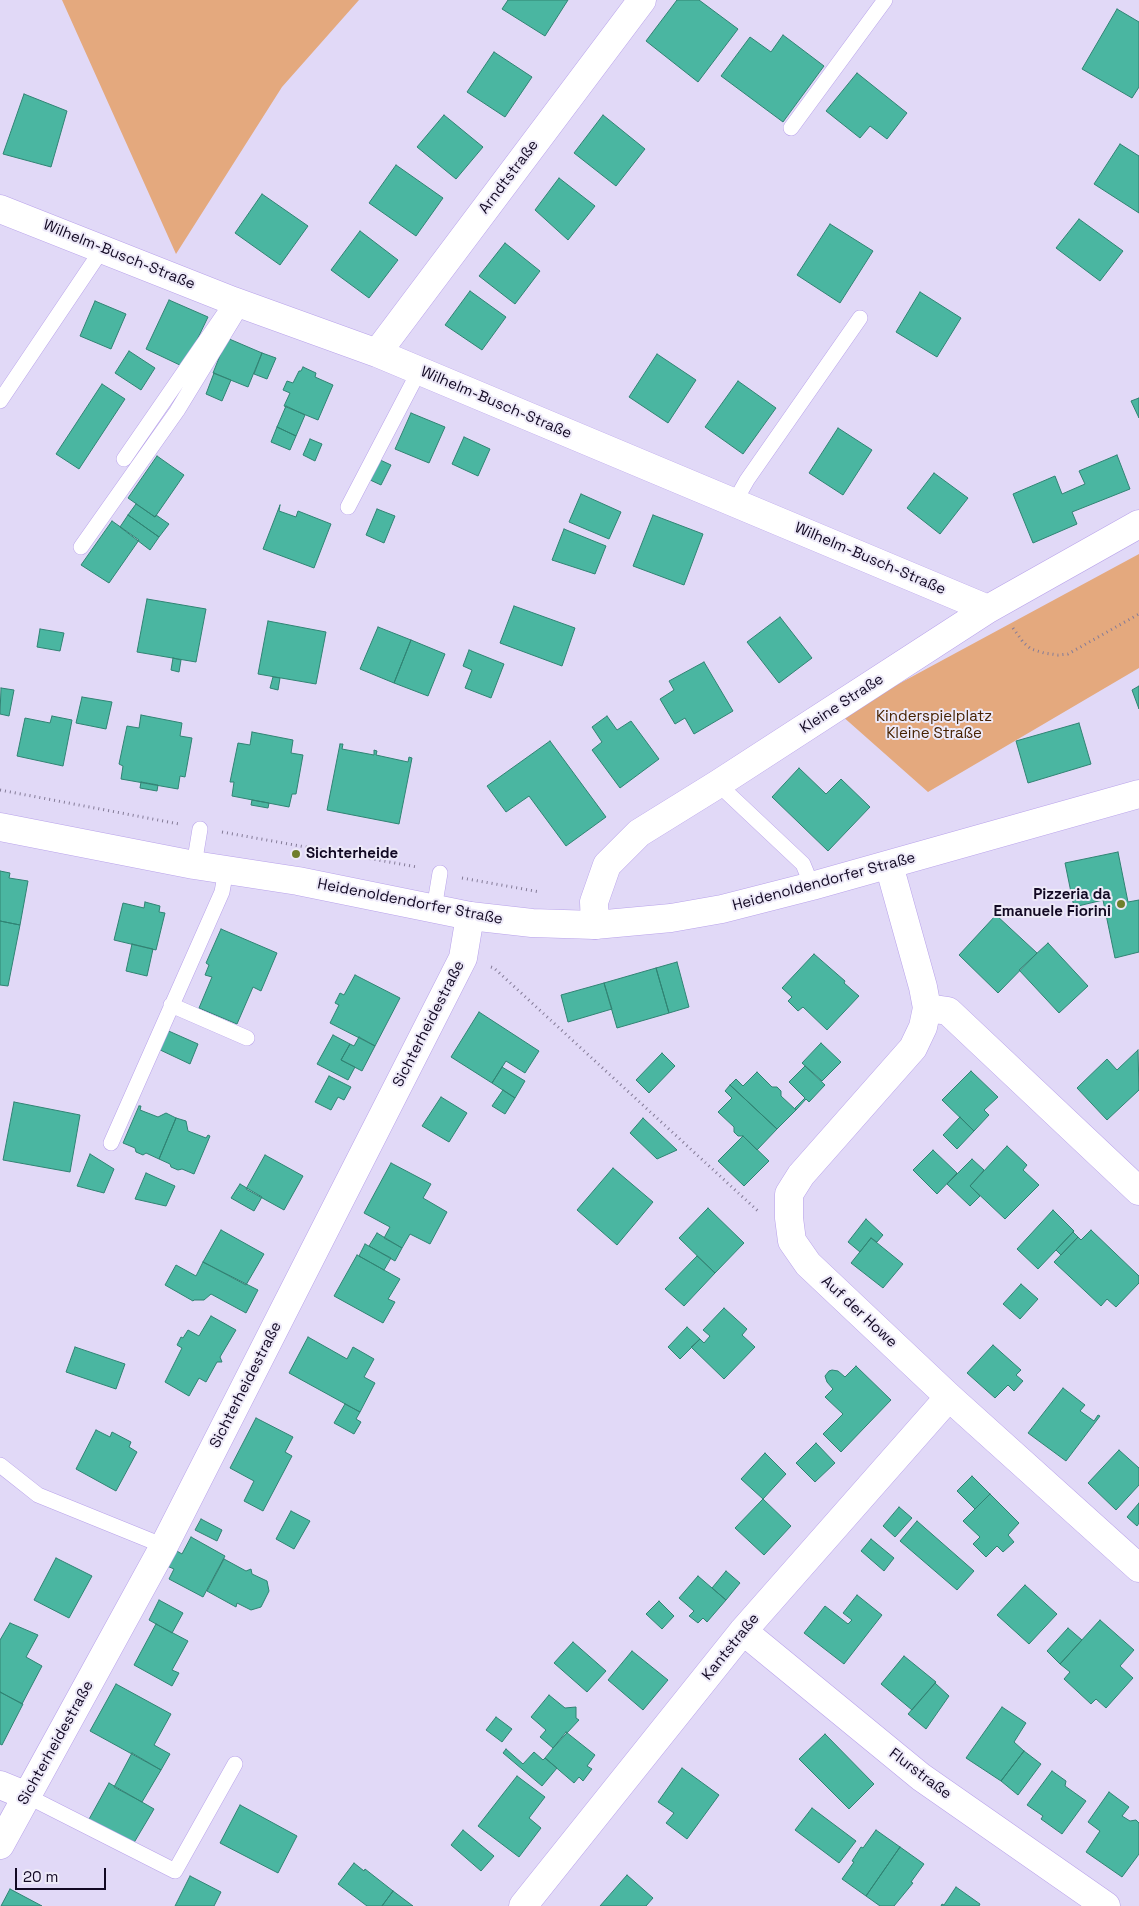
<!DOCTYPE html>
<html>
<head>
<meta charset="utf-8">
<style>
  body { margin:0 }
  #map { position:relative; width:1139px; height:1906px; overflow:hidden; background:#e1d9f7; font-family:"Space Grotesk",sans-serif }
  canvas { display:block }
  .scale { position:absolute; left:15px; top:1868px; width:91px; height:22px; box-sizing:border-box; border:2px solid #120923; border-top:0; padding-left:6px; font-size:15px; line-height:18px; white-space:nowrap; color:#120923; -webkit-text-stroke:4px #ede9f8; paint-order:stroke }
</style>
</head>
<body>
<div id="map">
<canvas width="1139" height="1906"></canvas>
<div class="scale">20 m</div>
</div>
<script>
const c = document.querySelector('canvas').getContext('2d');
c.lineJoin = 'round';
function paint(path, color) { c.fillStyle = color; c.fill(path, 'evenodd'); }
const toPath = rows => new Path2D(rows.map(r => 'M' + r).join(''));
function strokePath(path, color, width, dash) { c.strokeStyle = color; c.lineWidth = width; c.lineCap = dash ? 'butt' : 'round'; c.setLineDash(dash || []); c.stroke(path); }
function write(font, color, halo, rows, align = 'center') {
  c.font = font + ' "Space Grotesk",sans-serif'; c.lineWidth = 4; c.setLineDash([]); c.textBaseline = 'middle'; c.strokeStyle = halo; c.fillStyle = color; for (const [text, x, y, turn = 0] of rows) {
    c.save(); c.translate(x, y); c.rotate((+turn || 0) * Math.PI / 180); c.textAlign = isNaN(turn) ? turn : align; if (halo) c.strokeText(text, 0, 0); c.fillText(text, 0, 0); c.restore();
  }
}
paint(toPath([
  [62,0,359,0,282,87,176,254],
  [1139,554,1139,668,928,792,841,715]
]), '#e4a97e');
const building = toPath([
  [508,0,568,0,545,36,502,9,508,0],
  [677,0,699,0,738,29,698,82,646,41,677,0],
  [1117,9,1139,22,1139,87,1132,98,1082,69,1117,9],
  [783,35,824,66,783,122,721,76,750,37,771,52,783,35],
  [494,52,532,77,505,117,467,92,494,52],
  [857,73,907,113,887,139,870,126,860,138,826,111,857,73],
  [24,94,67,111,51,167,3,154,24,94],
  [444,115,483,147,456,179,417,147,444,115],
  [603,115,645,149,616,186,574,153,603,115],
  [1120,144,1139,156,1139,213,1094,184,1120,144],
  [396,165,443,198,416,236,369,203,396,165],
  [559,178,595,206,568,240,535,210,559,178],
  [262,194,308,226,280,265,235,233,262,194],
  [1079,219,1123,251,1100,281,1056,248,1079,219],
  [830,224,873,251,840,303,797,275,830,224],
  [360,231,398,260,369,298,331,270,360,231],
  [505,243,540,271,515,304,479,276,505,243],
  [470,291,506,317,482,350,445,325,470,291],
  [920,292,961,318,937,357,896,332,920,292],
  [169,300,208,317,184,367,146,349,169,300],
  [95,301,126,314,111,349,80,336,95,301],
  [227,338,262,353,248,387,213,373,227,338],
  [129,351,155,368,141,390,115,373,129,351],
  [262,353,276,358,267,379,254,374,262,353],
  [657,354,696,380,668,423,629,397,657,354],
  [303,367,316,373,315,377,333,385,318,420,284,406,290,393,283,390,287,381,293,383,299,371,301,371,303,367],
  [214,373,231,380,222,401,206,394,214,373],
  [738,381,776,408,743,454,705,427,738,381],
  [102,384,125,399,79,469,56,454,102,384],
  [1139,398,1139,418,1131,401,1139,398],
  [286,406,305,415,296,436,277,427,286,406],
  [411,413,445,427,429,463,395,449,411,413],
  [277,427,296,436,290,450,271,442,277,427],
  [838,428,872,450,843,495,809,473,838,428],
  [464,437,490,449,478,476,452,464,464,437],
  [310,439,322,444,315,461,303,455,310,439],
  [1117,455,1130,489,1072,512,1077,524,1033,543,1013,494,1055,476,1062,494,1085,484,1079,471,1117,455],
  [157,456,184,475,155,517,128,498,157,456],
  [378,459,391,465,381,485,368,479,378,459],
  [934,473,968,498,940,534,907,508,934,473],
  [581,494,621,512,609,539,569,522,581,494],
  [136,504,155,517,156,515,169,524,159,537,128,515,136,504],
  [280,505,279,511,296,517,298,511,331,524,314,568,263,549,280,505],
  [377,509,395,516,384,543,366,535,377,509],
  [128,515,159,537,150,550,120,527,128,515],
  [653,515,703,534,684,585,633,566,653,515],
  [112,521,139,540,109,583,81,565,112,521],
  [564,529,606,546,595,574,552,560,564,529],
  [147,599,206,609,196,662,137,652,147,599],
  [514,606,575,628,562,666,500,643,514,606],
  [780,617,812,658,779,683,747,642,780,617],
  [268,621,326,632,316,684,258,674,268,621],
  [378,627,411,640,394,683,360,669,378,627],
  [40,629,64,633,60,651,37,647,40,629],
  [411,640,445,654,428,696,394,683,411,640],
  [469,650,504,664,491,698,465,688,472,670,463,666,469,650],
  [173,658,181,660,179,672,171,670,173,658],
  [704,662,733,711,694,734,685,718,675,724,660,699,674,690,669,681,704,662],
  [273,677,280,678,278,690,270,688,273,677],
  [1139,686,1139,709,1132,690,1139,686],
  [1,688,14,690,9,716,0,714,1,688],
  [82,697,112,702,106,729,76,723,82,697],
  [141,715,182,723,180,736,192,738,185,777,180,776,178,789,121,779,123,766,119,764,127,726,139,728,141,715],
  [52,716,72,720,63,766,17,756,25,718,50,723,52,716],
  [607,716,617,730,631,721,659,759,620,788,592,750,602,742,592,727,607,716],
  [1079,723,1091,764,1028,783,1016,741,1079,723],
  [252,732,293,740,291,753,303,755,296,794,292,794,289,807,232,796,234,782,230,782,238,743,250,745,252,732],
  [550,741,606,817,566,846,529,796,506,812,487,786,550,741],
  [340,744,343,744,342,749,374,755,374,750,377,751,376,755,408,762,409,757,412,758,399,824,327,810,340,744],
  [799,768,826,794,841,779,870,807,828,851,772,797,799,768],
  [141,782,158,785,157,791,140,788,141,782],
  [252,800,269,803,268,808,251,805,252,800],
  [1118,852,1128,902,1139,900,1139,952,1115,958,1103,900,1074,907,1065,863,1118,852],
  [0,871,10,873,9,878,28,881,20,925,0,921,0,871],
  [145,902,160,906,159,912,165,913,156,950,114,940,123,903,144,908,145,902],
  [996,915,1037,953,998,993,959,955,996,915],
  [0,921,20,925,8,986,0,985,0,921],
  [221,929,277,953,261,991,253,987,237,1024,199,1008,212,977,205,975,209,965,206,963,221,929],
  [1048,943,1088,986,1059,1013,1019,970,1048,943],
  [132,944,153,949,147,976,126,971,132,944],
  [814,954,845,981,844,983,859,996,827,1030,803,1007,798,1011,788,1001,792,997,782,988,814,954],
  [677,962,689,1007,669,1013,656,968,677,962],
  [656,968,669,1013,617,1028,604,983,656,968],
  [355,975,400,998,375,1046,330,1023,339,1005,335,1003,340,993,344,995,355,975],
  [604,983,612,1009,568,1022,561,995,604,983],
  [479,1012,539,1051,525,1073,506,1061,492,1083,451,1057,479,1012],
  [164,1029,198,1044,190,1064,156,1048,164,1029],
  [333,1035,350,1044,341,1060,355,1067,348,1080,317,1064,333,1035],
  [359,1037,375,1046,362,1071,341,1060,350,1044,354,1046,359,1037],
  [821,1043,841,1062,822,1081,802,1063,821,1043],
  [1138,1050,1139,1090,1107,1120,1077,1088,1107,1059,1117,1070,1138,1050],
  [662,1053,675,1066,649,1093,636,1080,662,1053],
  [805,1066,825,1085,809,1102,806,1099,796,1110,795,1108,805,1098,789,1082,805,1066],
  [502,1067,525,1081,515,1098,492,1083,502,1067],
  [971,1071,998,1097,984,1110,989,1115,974,1131,942,1100,971,1071],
  [757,1072,772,1087,777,1087,781,1091,781,1096,796,1110,777,1129,730,1085,736,1079,743,1086,757,1072],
  [329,1076,351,1087,344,1100,338,1097,331,1110,315,1102,329,1076],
  [730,1085,777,1129,757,1150,743,1136,738,1136,734,1132,734,1127,718,1112,732,1098,725,1091,730,1085],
  [503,1090,515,1098,505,1114,492,1106,503,1090],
  [441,1097,467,1113,449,1142,422,1126,441,1097],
  [14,1102,80,1115,70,1172,3,1160,14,1102],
  [139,1106,141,1106,140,1110,158,1117,166,1113,176,1118,159,1159,146,1153,143,1155,136,1152,135,1148,123,1143,139,1106],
  [960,1117,974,1131,957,1149,943,1135,960,1117],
  [176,1118,186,1121,188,1131,206,1138,208,1135,210,1136,194,1174,182,1169,178,1170,171,1167,170,1164,159,1159,176,1118],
  [643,1118,677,1150,657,1159,630,1133,643,1118],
  [743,1136,769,1161,744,1186,718,1161,743,1136],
  [1007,1146,1027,1165,1023,1170,1039,1185,1005,1219,970,1186,1007,1146],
  [933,1150,957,1173,937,1194,913,1170,933,1150],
  [90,1154,114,1169,104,1193,77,1186,90,1154],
  [265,1155,303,1176,284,1210,246,1189,265,1155],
  [972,1159,984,1170,970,1186,980,1196,970,1206,947,1184,972,1159],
  [391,1163,431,1184,423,1198,447,1212,430,1244,410,1234,402,1248,384,1238,390,1227,364,1213,391,1163],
  [613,1168,653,1202,617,1245,577,1210,613,1168],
  [146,1173,175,1186,166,1206,135,1199,146,1173],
  [240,1184,262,1197,254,1211,231,1198,240,1184],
  [708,1208,744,1243,715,1273,679,1238,708,1208],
  [1053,1210,1074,1231,1038,1269,1017,1249,1053,1210],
  [866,1219,883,1235,877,1242,871,1238,860,1252,848,1242,866,1219],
  [221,1230,264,1254,246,1285,203,1262,221,1230],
  [1091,1230,1139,1276,1139,1283,1116,1307,1107,1299,1101,1306,1054,1262,1078,1237,1081,1240,1091,1230],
  [1073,1232,1078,1237,1061,1255,1056,1250,1073,1232],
  [377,1233,402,1248,395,1261,369,1246,377,1233],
  [871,1238,903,1264,883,1288,851,1263,871,1238],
  [365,1244,391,1258,384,1270,359,1256,365,1244],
  [357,1255,400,1279,388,1299,395,1302,383,1323,334,1296,357,1255],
  [697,1256,715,1273,684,1306,665,1289,697,1256],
  [203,1262,258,1290,246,1313,211,1294,204,1300,194,1300,193,1301,165,1285,176,1265,196,1276,203,1262],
  [1021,1284,1038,1299,1020,1319,1003,1304,1021,1284],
  [724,1308,747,1329,742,1335,755,1347,724,1379,691,1347,700,1339,704,1343,710,1336,703,1330,724,1308],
  [211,1316,236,1330,220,1357,222,1362,217,1362,206,1382,199,1378,189,1396,165,1382,182,1348,177,1345,181,1337,183,1338,188,1330,199,1336,211,1316],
  [687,1327,700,1339,680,1359,668,1347,687,1327],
  [308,1337,347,1359,353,1347,374,1359,364,1377,375,1383,360,1412,289,1373,308,1337],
  [993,1345,1021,1370,1016,1375,1023,1381,1014,1391,1008,1385,995,1398,967,1373,993,1345],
  [75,1347,125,1364,116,1389,66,1372,75,1347],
  [856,1366,891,1400,841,1452,823,1434,843,1414,825,1397,833,1389,827,1382,825,1376,829,1371,832,1370,838,1371,845,1377,856,1366],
  [1063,1388,1085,1405,1080,1411,1094,1421,1098,1415,1100,1416,1066,1461,1028,1433,1063,1388],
  [345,1404,360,1412,356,1419,361,1422,354,1434,334,1423,345,1404],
  [256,1418,293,1437,285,1452,292,1456,263,1511,244,1501,254,1481,230,1468,256,1418],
  [96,1430,110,1437,112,1432,131,1442,129,1447,137,1452,116,1491,76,1469,96,1430],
  [816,1443,835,1463,815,1482,796,1463,816,1443],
  [1119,1450,1139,1468,1139,1485,1116,1510,1088,1483,1119,1450],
  [765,1453,786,1474,763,1499,741,1479,765,1453],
  [972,1476,990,1494,975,1509,957,1491,972,1476],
  [990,1494,1019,1523,1008,1535,1014,1542,1003,1552,997,1546,986,1557,973,1544,980,1537,963,1521,990,1494],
  [763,1499,791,1526,764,1555,735,1528,763,1499],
  [1139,1503,1139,1523,1137,1526,1127,1517,1139,1503],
  [899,1507,912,1518,895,1537,883,1526,899,1507],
  [291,1511,310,1521,294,1549,276,1539,291,1511],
  [201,1519,222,1530,217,1541,195,1530,201,1519],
  [917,1521,974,1571,957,1590,900,1541,917,1521],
  [191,1537,225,1556,203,1597,169,1579,174,1569,167,1566,175,1550,182,1554,191,1537],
  [871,1539,894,1558,884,1571,861,1551,871,1539],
  [56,1558,92,1576,69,1618,34,1600,56,1558],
  [224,1559,246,1571,251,1569,252,1574,267,1581,269,1591,261,1607,251,1610,237,1603,236,1607,207,1591,224,1559],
  [726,1571,740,1583,726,1600,712,1588,726,1571],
  [698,1576,726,1600,707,1622,703,1618,698,1623,689,1616,694,1611,679,1598,698,1576],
  [1025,1585,1057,1614,1029,1644,997,1615,1025,1585],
  [857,1595,882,1615,844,1664,804,1633,825,1606,848,1624,852,1620,843,1613,857,1595],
  [159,1600,183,1613,172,1633,149,1620,159,1600],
  [659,1601,674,1616,662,1629,646,1614,659,1601],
  [1100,1620,1134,1650,1120,1666,1133,1678,1106,1708,1096,1699,1091,1704,1064,1679,1070,1672,1060,1664,1100,1620],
  [10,1623,38,1635,26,1657,42,1666,22,1704,0,1692,0,1640,10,1623],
  [156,1624,188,1641,172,1670,179,1673,172,1686,134,1665,156,1624],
  [1068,1628,1082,1640,1060,1664,1047,1651,1068,1628],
  [573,1642,606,1671,587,1692,554,1663,573,1642],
  [632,1651,668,1680,643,1710,608,1680,632,1651],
  [904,1656,936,1682,912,1710,881,1684,904,1656],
  [935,1683,949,1696,926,1729,908,1714,935,1683],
  [116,1684,171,1714,154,1745,170,1754,161,1770,90,1731,116,1684],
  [0,1692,23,1704,2,1745,0,1744,0,1692],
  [549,1695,565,1708,576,1707,576,1718,579,1720,553,1748,540,1737,546,1730,531,1717,549,1695],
  [1002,1707,1026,1723,1014,1742,1024,1751,1001,1781,966,1758,1002,1707],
  [496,1717,512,1729,502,1742,486,1730,496,1717],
  [566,1732,595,1755,587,1766,592,1769,583,1781,579,1777,574,1783,545,1758,566,1732],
  [825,1734,874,1784,849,1809,799,1759,825,1734],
  [506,1749,523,1764,534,1752,543,1760,545,1758,557,1768,542,1786,503,1753,506,1749],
  [1024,1751,1041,1764,1018,1795,1001,1781,1024,1751],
  [132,1753,161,1770,142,1802,114,1787,132,1753],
  [682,1768,719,1795,687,1839,666,1823,674,1813,658,1802,682,1768],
  [1052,1771,1066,1781,1065,1786,1086,1801,1062,1834,1041,1819,1043,1816,1027,1805,1052,1771],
  [517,1776,545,1797,529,1818,541,1828,519,1857,478,1826,517,1776],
  [109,1783,154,1809,132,1846,88,1821,109,1783],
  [1109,1792,1129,1807,1122,1816,1130,1821,1136,1820,1139,1823,1139,1854,1122,1877,1086,1852,1100,1831,1088,1822,1109,1792],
  [240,1805,297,1836,278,1873,220,1843,240,1805],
  [812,1808,856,1841,839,1863,795,1830,812,1808],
  [463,1830,494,1856,481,1871,451,1845,463,1830],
  [876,1830,900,1847,866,1896,842,1879,854,1862,852,1861,861,1847,863,1848,876,1830],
  [900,1847,924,1864,911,1882,913,1883,894,1906,880,1906,866,1896,900,1847],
  [354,1863,364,1871,365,1869,393,1891,382,1906,367,1906,338,1884,354,1863],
  [627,1875,653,1898,646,1906,600,1906,627,1875],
  [190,1876,221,1892,214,1906,175,1906,190,1876],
  [956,1887,980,1904,979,1906,941,1906,942,1904,944,1905,956,1887],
  [10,1889,42,1906,1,1906,10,1889],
  [393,1891,413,1906,382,1906,393,1891]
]);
paint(building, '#4ab6a1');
strokePath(building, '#308373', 1);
const lane = toPath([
  [791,128,885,0],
  [0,401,103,248],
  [124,459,233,301],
  [734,503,747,480,860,318],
  [348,507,419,371],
  [81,547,177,411,243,303],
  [718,784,803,864,812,886],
  [194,865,200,829],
  [434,909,440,873],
  [171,1005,247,1038],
  [111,1143,222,892,226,870],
  [0,1465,38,1495,164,1546],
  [27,1796,175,1871,235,1764]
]);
const street = toPath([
  [0,209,233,301,377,353,988,609],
  [377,353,642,0],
  [889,865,923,987,927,1008,923,1027,913,1048,801,1175,789,1194,789,1218,792,1241,808,1264,949,1397,1139,1568],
  [595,925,594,902,607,865,639,833,718,784,988,609,1139,524],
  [927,1008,948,1011,1139,1191],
  [743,1631,921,1777,1106,1906],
  [0,1785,27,1796],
  [0,1845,164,1546,463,958,470,916],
  [523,1906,743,1631,949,1397]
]);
const secondary = toPath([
  [0,827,194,865,298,881,470,916,532,923,595,925,671,918,722,909,812,886,1139,794]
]);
strokePath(lane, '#b8a2ea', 16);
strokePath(street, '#b8a2ea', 29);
strokePath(secondary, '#b8a2ea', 29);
strokePath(toPath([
  [1013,628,1023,642,1031,649,1044,653,1058,655,1068,654,1139,614],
  [0,790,179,824],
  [222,832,417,867],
  [462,878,540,892],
  [491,967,494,968,759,1212]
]), '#847b97', 3, [1, 4]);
strokePath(lane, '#fff', 15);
strokePath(street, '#fff', 28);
strokePath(secondary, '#fff', 28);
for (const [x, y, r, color] of [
  [296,854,5,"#717f2c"],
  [1121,904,5,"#717f2c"]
]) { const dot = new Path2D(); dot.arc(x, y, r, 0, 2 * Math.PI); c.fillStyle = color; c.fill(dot); strokePath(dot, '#ede9f8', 2); }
write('15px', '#120923', '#ede9f8', [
  ["Arndtstraße",509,177,-53],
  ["Wilhelm-Busch-Straße",119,255,22],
  ["Wilhelm-Busch-Straße",496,403,23],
  ["Wilhelm-Busch-Straße",870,559,23],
  ["Kleine Straße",842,704,-33],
  ["Heidenoldendorfer Straße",824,882,-15],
  ["Heidenoldendorfer Straße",410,902,11],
  ["Sichterheidestraße",429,1024,-63],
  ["Auf der Howe",859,1312,43],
  ["Sichterheidestraße",246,1385,-63],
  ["Kantstraße",731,1647,-51],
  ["Sichterheidestraße",56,1743,-61],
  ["Flurstraße",920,1774,37]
]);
write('15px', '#452100', '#ede9f8', [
  ["Kinderspielplatz",934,717],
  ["Kleine Straße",934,734]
]);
write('bold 15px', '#120923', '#ede9f8', [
  ["Sichterheide",306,854],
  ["Pizzeria da",1111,895,"right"],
  ["Emanuele Fiorini",1111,912,"right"]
], 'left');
</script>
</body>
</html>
